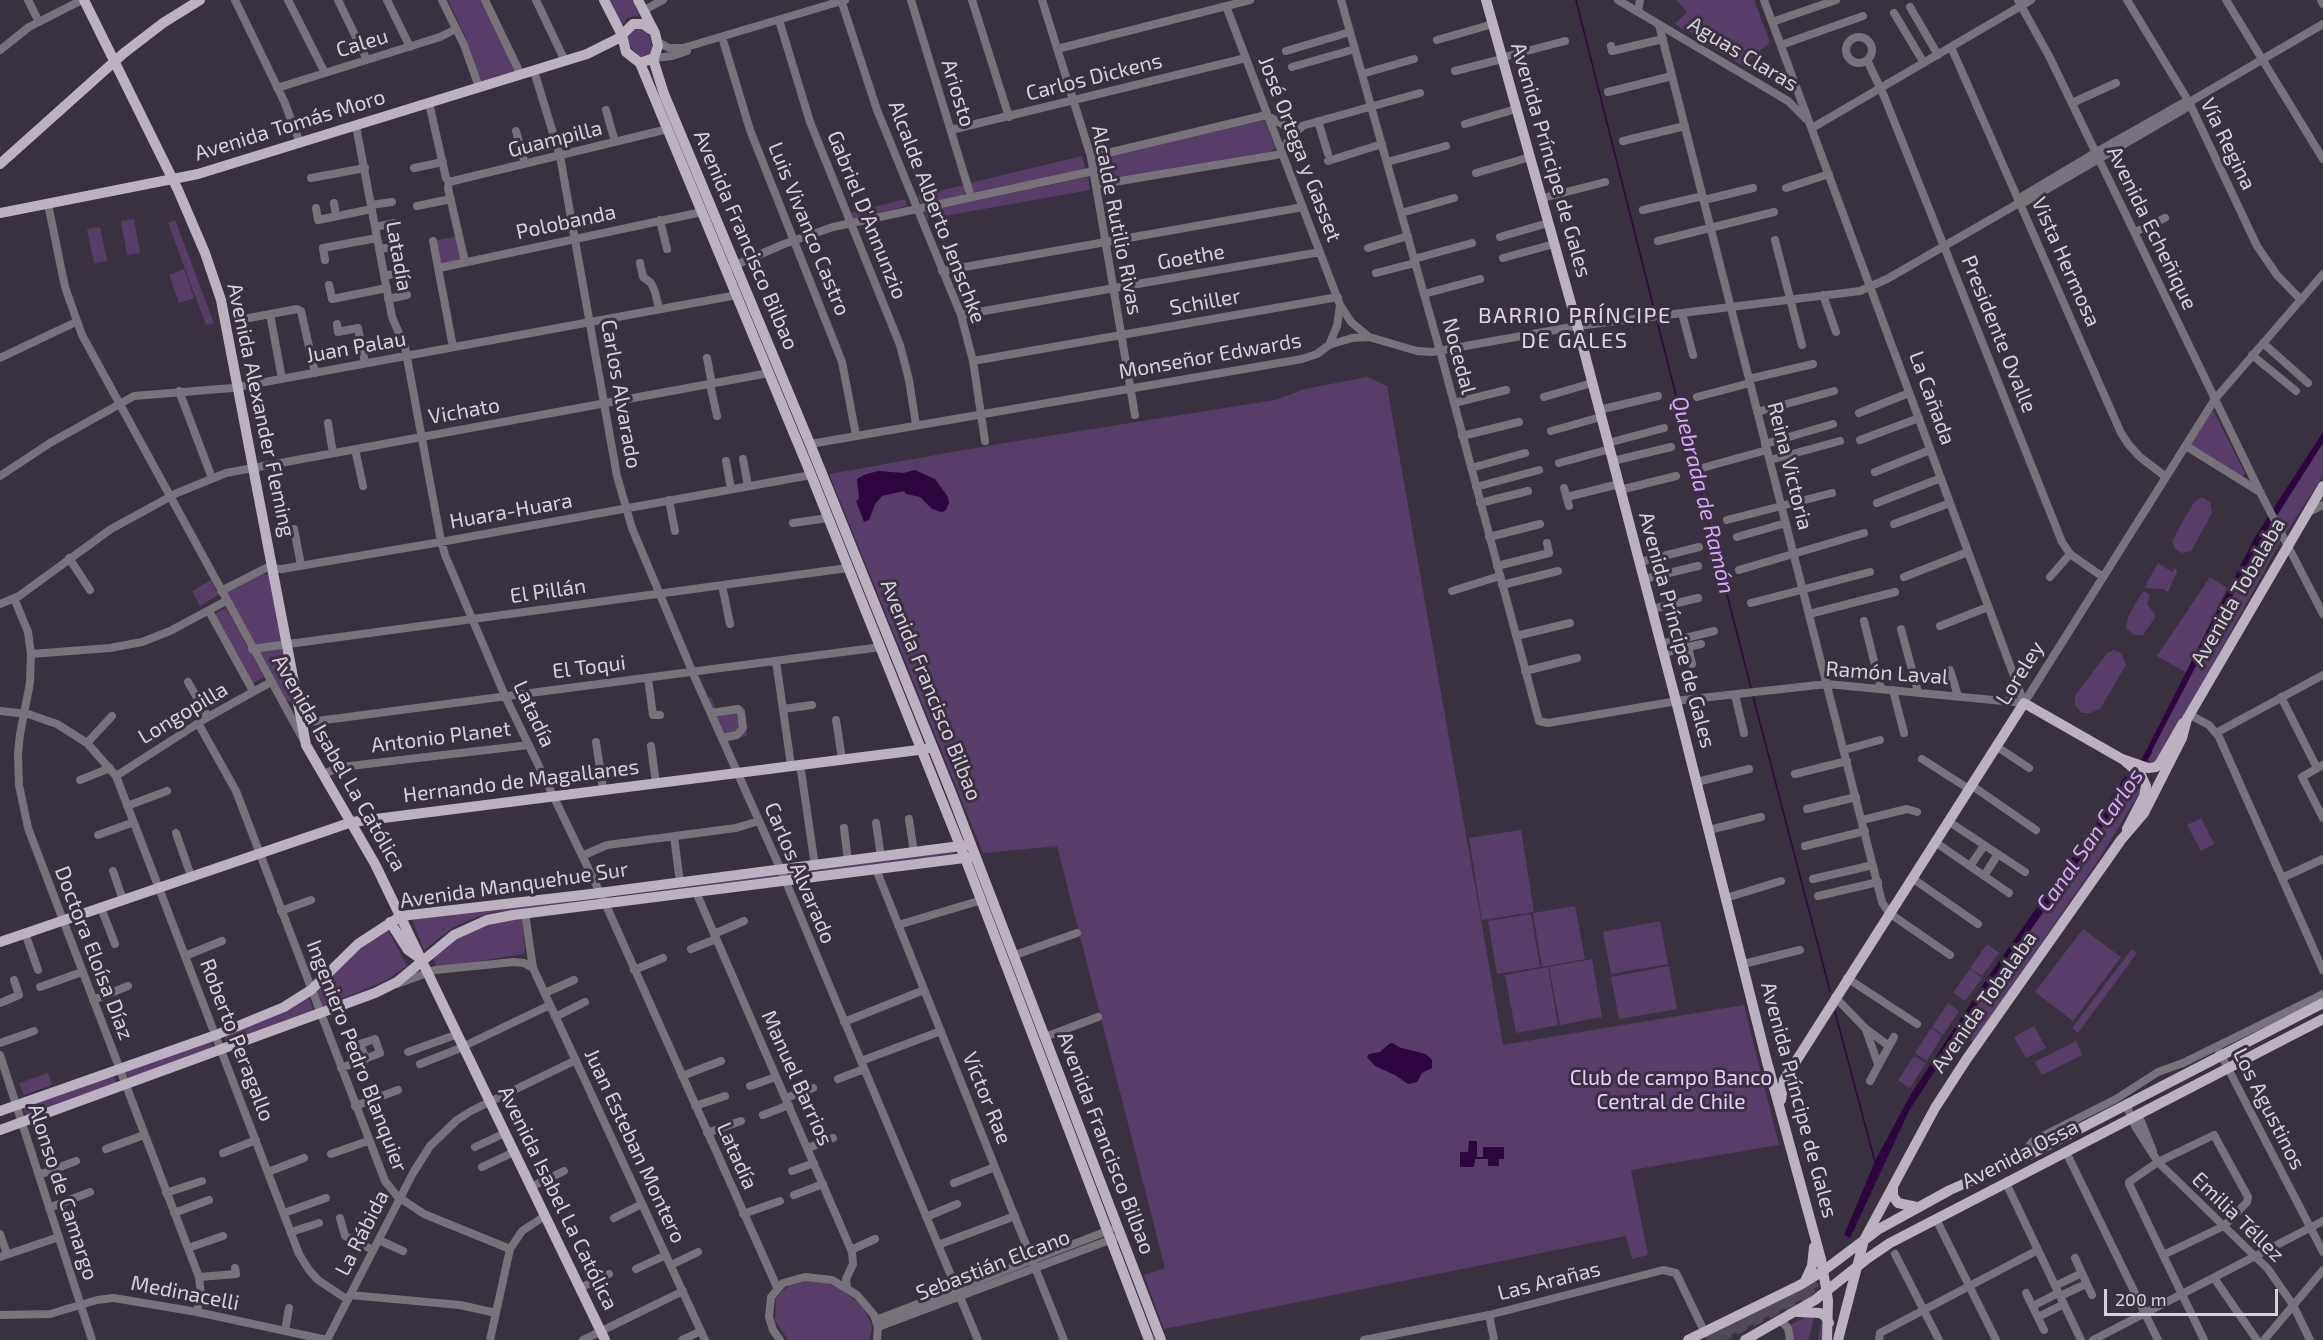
<!DOCTYPE html>
<html>
<head>
<meta charset="utf-8">
<style>
  body { margin:0 }
  #map { position:relative; width:2323px; height:1340px; overflow:hidden; background:#3a3140; font-family:"Exo 2",sans-serif }
  canvas { display:block }
  .scale { position:absolute; left:2104px; top:1289px; width:174px; height:27px; box-sizing:border-box; border:3px solid #d7d1db; border-top:0; padding-left:8px; font-size:18px; line-height:21px; white-space:nowrap; color:#d7d1db; -webkit-text-stroke:4px #3a3140; paint-order:stroke }
</style>
</head>
<body>
<div id="map">
<canvas width="2323" height="1340"></canvas>
<div class="scale">200 m</div>
</div>
<script>
const c = document.querySelector('canvas').getContext('2d');
c.lineJoin = 'round';
function paint(path, color) { c.fillStyle = color; c.fill(path, 'evenodd'); }
const toPath = rows => new Path2D(rows.map(r => 'M' + r).join(''));
function strokePath(path, color, width, dash) { c.strokeStyle = color; c.lineWidth = width; c.lineCap = dash ? 'butt' : 'round'; c.setLineDash(dash || []); c.stroke(path); }
function write(font, color, halo, rows, align = 'center') {
  c.font = font + ' "Exo 2",sans-serif'; c.lineWidth = 6; c.setLineDash([]); c.textBaseline = 'middle'; c.strokeStyle = halo; c.fillStyle = color; for (const [text, x, y, turn = 0] of rows) {
    c.save(); c.translate(x, y); c.rotate((+turn || 0) * Math.PI / 180); c.textAlign = isNaN(turn) ? turn : align; if (halo) c.strokeText(text, 0, 0); c.fillText(text, 0, 0); c.restore();
  }
}
paint(toPath([
  [448,0,483,0,518,72,482,84,465,36],
  [610,0,632,0,639,15,627,18,622,25],
  [1676,0,1754,0,1770,42,1743,66,1694,36,1687,28,1684,30,1675,24,1687,12],
  [639,28,647,33,650,37,653,50,651,55,642,57,638,56,629,44,627,34,630,30],
  [1259,118,1265,121,1274,145,1274,150,1269,152,1101,182,1097,179,1095,165,1098,159],
  [1082,156,1085,167,1083,170,974,192,971,190,970,183],
  [1088,177,1090,190,927,219,925,211],
  [964,185,965,192,963,196,921,204,918,196],
  [905,199,907,206,854,218,850,213],
  [134,219,140,253,127,255,121,221],
  [175,220,214,323,206,325,168,223],
  [100,227,107,261,94,263,87,229],
  [459,236,465,262,439,268,433,241],
  [184,269,194,298,179,303,169,275],
  [1367,377,1387,386,1503,1045,1744,1005,1779,1145,1631,1170,1648,1255,1632,1259,1626,1236,1164,1329,1144,1275,1165,1268,1057,846,983,853,829,474,998,444,1275,400,1305,389],
  [2213,410,2245,473,2241,479,2190,446],
  [2323,443,2323,476,2279,544,2188,710,2168,738,2155,762,2147,760,2262,539],
  [2202,497,2210,502,2212,513,2191,551,2182,553,2175,549,2172,541,2194,502],
  [2158,563,2172,572,2176,568,2177,572,2168,592,2163,589,2144,588],
  [271,573,293,700,291,702,285,700,225,591,262,575],
  [2210,577,2227,588,2186,672,2157,656],
  [211,580,218,595,200,606,192,591],
  [2143,591,2150,595,2147,604,2156,616,2143,635,2134,635,2126,628,2128,617],
  [226,608,264,677,251,684,214,615],
  [2114,650,2121,653,2126,665,2100,709,2090,713,2082,713,2075,705,2075,696,2107,653],
  [711,697,716,709,714,711,743,706,747,736,725,740,708,698],
  [2132,781,2141,790,2099,859,1973,1043,1962,1027,2092,843],
  [2201,818,2214,844,2201,851,2187,825],
  [1521,830,1534,912,1482,920,1469,838],
  [954,851,955,854,490,913,469,920,452,928,424,950,412,920,590,896,612,897],
  [1575,906,1585,959,1542,967,1533,913],
  [1531,914,1540,967,1497,974,1488,921],
  [522,917,525,949,523,954,437,968,432,956,457,937,489,924],
  [1660,921,1668,964,1611,974,1603,932],
  [387,928,407,966,387,980,322,1007,316,990,351,955],
  [2083,929,2121,957,2073,1021,2035,992],
  [1987,944,1999,953,1982,976,1970,968],
  [2132,949,2137,953,2078,1033,2072,1028],
  [1592,959,1602,1017,1560,1025,1549,967],
  [1669,966,1677,1009,1619,1019,1611,977],
  [1548,967,1558,1025,1516,1033,1505,975],
  [1970,969,1982,978,1965,1001,1953,993],
  [309,997,313,1010,227,1043,224,1034],
  [1948,1003,1959,1011,1943,1035,1932,1027],
  [2034,1026,2046,1048,2026,1058,2014,1037],
  [1931,1028,1942,1036,1927,1061,1915,1053],
  [210,1040,214,1048,129,1080,125,1072],
  [2076,1041,2082,1055,2042,1075,2035,1062],
  [1914,1056,1926,1063,1910,1088,1898,1080],
  [48,1073,52,1085,24,1095,19,1083],
  [114,1076,117,1085,27,1117,23,1108],
  [804,1281,826,1283,839,1289,854,1299,863,1308,869,1318,872,1327,870,1340,788,1340,775,1320,776,1299,781,1292,790,1285],
  [1811,1314,1823,1316,1822,1340,1818,1340,1822,1319,1814,1316,1809,1340,1792,1340,1790,1325]
]), '#583d68');
paint(toPath([
  [2323,432,2323,443,2262,539,2147,760,2144,757,2149,745,2255,537],
  [915,470,935,479,948,497,949,503,946,510,942,512,932,509,920,497,906,494,904,491,882,496,875,504,869,520,864,522,856,501,859,499,857,479,866,474,879,471,903,473],
  [2125,776,2132,781,2092,843,1976,1007,1909,1111,1850,1238,1844,1235,1876,1159,1911,1094,1988,977,2095,825],
  [1392,1043,1401,1048,1426,1054,1432,1060,1432,1068,1422,1073,1417,1082,1408,1084,1395,1075,1375,1066,1367,1057,1369,1054,1380,1052,1389,1044],
  [1469,1141,1477,1141,1477,1157,1483,1157,1483,1147,1504,1147,1504,1159,1499,1159,1499,1166,1488,1166,1488,1159,1475,1159,1474,1167,1460,1167,1460,1152,1468,1152]
]), '#2d063f');
strokePath(toPath([
  [1576,0,1655,313],
  [1657,321,1751,688],
  [1753,696,1830,991],
  [1835,1012,1875,1162]
]), '#2d063f', 1.5);
strokePath(toPath([
  [2127,787,2149,752]
]), '#2d063f', 6);
strokePath(toPath([
  [1707,1340,1813,1287,1814,1290,1713,1340]
]), '#524957', 12, [12, 6]);
strokePath(toPath([
  [28,0,39,22],
  [235,0,284,101,300,143],
  [288,0,325,73],
  [338,0,367,60],
  [387,0,410,47],
  [442,0,464,45,479,87],
  [485,0,521,75],
  [536,0,565,61],
  [841,0,877,110,961,315,973,361,985,441],
  [911,0,971,197],
  [972,0,1009,117],
  [1042,0,1091,157,1135,415],
  [1341,0,1442,358,1539,721,1548,723,1683,700,1827,684,2024,703],
  [1618,0,1788,101,1806,119],
  [1764,0,2024,703],
  [2018,0,2049,56,2260,492,2323,614],
  [2127,0,2189,102,2257,246,2277,275,2301,300],
  [2226,0,2323,159],
  [2321,0,2323,4],
  [1226,6,1340,305,1351,322,1369,337],
  [1910,7,1938,55],
  [1638,11,1640,0],
  [1894,13,1924,63],
  [645,14,648,8,663,0],
  [779,20,810,122,900,345,909,380,916,425],
  [1772,22,1836,0],
  [1659,25,1882,902,1889,913,1950,955],
  [722,37,750,130,842,362,856,435],
  '1846 50a13 13 0 1 1 26 0a13 13 0 1 1-26 0Z',
  [1437,40,1493,24],
  [658,42,669,48,683,48,845,0],
  [1781,45,1863,16],
  [1611,46,1612,51,1663,39],
  [1951,47,2121,433,2129,445,2140,457,2166,477],
  [1057,49,1250,0],
  [0,50,29,27,82,0],
  [1286,51,1350,32],
  [1508,56,1565,41],
  [654,58,672,56,687,51],
  [1867,60,1884,96,2062,542,2070,554,2103,577],
  [1292,67,1355,49],
  [534,71,560,156,617,476,632,528,695,678,781,870,978,1340],
  [1455,71,1502,59],
  [1362,74,1414,59],
  [277,88,440,37,456,29],
  [1608,92,1672,76],
  [429,103,446,178,449,182,448,188,465,262],
  [2072,103,2116,83],
  [606,110,615,142],
  [1318,121,1328,154],
  [1465,124,1516,109],
  [356,126,392,317,405,347,440,536,445,555,505,696,605,903,777,1287],
  [1812,128,2031,0],
  [951,130,1246,58],
  [516,131,525,164],
  [1623,141,1685,126],
  [1091,157,1262,116,1268,116,1287,127,1298,127,1420,93],
  [1328,161,1382,144],
  [1387,162,1446,146],
  [414,168,443,162],
  [1476,173,1530,157],
  [311,178,365,168],
  [449,182,668,129],
  [1096,185,1276,155,1282,153,1290,137,1302,127],
  [1786,188,1829,174],
  [1547,197,1605,182],
  [1704,200,1753,188],
  [334,203,336,216],
  [2019,203,2023,196,2100,150,2183,103,2193,100,2323,24],
  [48,204,65,287,82,335,303,739],
  [371,205,392,202],
  [417,206,451,199],
  [316,208,318,220,372,209],
  [1643,210,1703,196],
  [1401,213,1454,198],
  [660,220,667,249],
  [375,227,394,223],
  [2135,232,2165,218],
  [1500,237,1548,223],
  [1775,240,1802,345],
  [433,241,453,347],
  [1658,241,1774,212],
  [1368,248,1408,236],
  [379,249,400,246],
  [1503,258,1554,244],
  [1414,259,1472,243],
  [325,260,323,248,377,238],
  [640,263,643,277,651,283,655,292,659,309],
  [731,267,784,244,833,227,1094,171],
  [439,268,702,212],
  [942,271,1303,207],
  [1376,273,1415,263],
  [384,276,405,272],
  [329,285,332,299,387,288],
  [1424,294,1480,279],
  [1823,295,1836,332],
  [388,299,407,295],
  [1682,313,1693,355],
  [270,314,282,379],
  [961,315,1320,252],
  [249,318,297,309,301,311,315,373],
  [337,324,338,332,358,328,365,363],
  [2263,343,2308,383],
  [1329,345,1337,326,1340,305],
  [2252,355,2296,391],
  [0,358,76,322],
  [707,358,712,384],
  [973,361,1338,297],
  [1749,379,1813,364],
  [710,384,717,416],
  [179,391,212,478],
  [1544,397,1592,383],
  [1697,397,1750,383],
  [1454,403,1506,390],
  [1599,410,1658,396],
  [1757,412,1834,391],
  [1859,413,1909,393],
  [328,423,333,453],
  [1551,431,1601,417],
  [1462,436,1519,422],
  [1860,440,1919,418],
  [1608,443,1664,428],
  [810,444,1302,359,1317,354,1329,345,1352,338,1369,337,1417,351,1432,352,1577,326,1860,291,1887,279,2019,203,2025,202,2186,108,2189,102],
  [1765,444,1833,424],
  [2186,446,2260,492],
  [355,449,363,486],
  [743,459,748,486],
  [1770,460,1840,441],
  [726,461,731,489],
  [1613,461,1671,447],
  [1559,463,1610,449],
  [1471,468,1525,453],
  [1702,468,1767,450],
  [1875,472,1930,450],
  [0,476,50,443,134,396,232,388,737,295],
  [1476,487,1539,470],
  [1564,488,1569,506],
  [1620,490,1676,476],
  [1567,497,1619,484],
  [669,500,675,531],
  [1480,503,1528,491],
  [1877,503,1941,478],
  [2309,512,2323,505],
  [1727,520,1832,493],
  [793,523,828,518],
  [1894,524,1950,503],
  [294,529,301,565],
  [1489,537,1540,524],
  [1737,537,1786,523],
  [69,558,90,590],
  [1640,562,1699,547],
  [1497,566,1549,553,1547,543],
  [1739,570,1864,533],
  [1904,577,1968,552],
  [2050,577,2070,554],
  [1644,579,1698,566],
  [722,585,730,624],
  [1502,585,1558,571],
  [221,591,266,568,282,569,435,543,811,475],
  [1452,591,1500,576],
  [14,598,28,632,31,654,30,683,20,734,18,754,19,785,28,828,199,1277,201,1294,197,1312],
  [1751,603,1870,572],
  [0,604,19,596,111,529,177,493,226,473,769,373],
  [1652,609,1698,598],
  [209,611,253,691],
  [1809,614,1895,592],
  [1864,621,1881,689],
  [1940,626,1988,607],
  [1901,629,1918,692],
  [1516,636,1570,623],
  [1661,644,1714,631],
  [1688,647,1692,664],
  [252,649,848,568],
  [1664,653,1701,644],
  [31,654,110,648,142,642,170,631,226,601],
  [776,661,791,765],
  [1950,670,1958,696],
  [1525,671,1577,658],
  [648,678,653,715,660,715],
  [188,682,208,717],
  [1893,690,1904,733],
  [1735,695,1744,733],
  [2281,697,2317,768],
  [2024,703,2215,399,2323,274],
  [783,709,812,705],
  [0,711,28,714,57,724,87,743,116,776,299,1254,309,1270,318,1280,348,1300],
  [711,713,738,709,741,712,743,728,737,735,722,738],
  [2190,715,2209,725,2219,737,2323,970],
  [836,720,842,759],
  [198,723,236,791,385,1181,397,1196,424,1214,510,1249],
  [302,723,881,647],
  [2216,733,2323,675],
  [596,742,603,789],
  [87,743,112,716],
  [651,746,656,784],
  [1996,746,2029,768],
  [1844,750,1880,740],
  [1922,759,1969,789],
  [800,764,815,866],
  [2323,765,2302,777,2323,818],
  [323,774,341,767,529,745],
  [1795,774,1847,761],
  [116,776,208,717,271,682],
  [80,780,110,768],
  [1697,782,1749,769],
  [1971,785,2036,830],
  [127,806,167,791],
  [1807,809,1856,797],
  [909,819,914,853],
  [1862,820,1907,809,1917,812],
  [1948,821,2025,872],
  [876,823,881,857],
  [844,828,848,861],
  [1709,830,1761,817],
  [176,833,191,876],
  [98,835,134,822],
  [674,836,680,883],
  [1935,842,2009,893],
  [1805,846,1865,831],
  [582,856,607,845,736,828,759,821],
  [1970,866,1984,846],
  [876,869,1064,1340],
  [113,871,123,900],
  [1984,876,1998,854],
  [1912,878,1978,924],
  [2282,878,2323,859],
  [1813,879,1873,865],
  [696,892,852,1252,853,1264,846,1279,847,1288],
  [1818,896,1878,882],
  [1726,898,1781,881],
  [101,908,115,944],
  [281,911,311,900],
  [525,913,533,968,705,1340],
  [898,925,982,900],
  [25,933,38,970],
  [714,934,744,921],
  [691,949,716,939],
  [1015,955,1077,933],
  [185,956,222,941],
  [1743,964,1800,950],
  [634,970,663,958],
  [1847,978,1917,1024],
  [397,984,435,970,514,962,524,963,533,968],
  [40,987,82,972],
  [545,993,574,980],
  [1835,997,1865,1028,1889,1046],
  [93,1000,128,986],
  [0,1003,19,995,14,980],
  [555,1017,585,1002],
  [844,1022,924,990],
  [1866,1030,1878,1064],
  [1045,1037,1098,1017],
  [0,1043,34,1031],
  [2219,1051,2323,1252],
  [408,1052,458,1034],
  [0,1055,92,1340],
  [861,1061,941,1031],
  [420,1064,458,1049,550,1005],
  [341,1068,380,1053,375,1039,360,1044,366,1059],
  [682,1076,721,1061],
  [838,1079,864,1069],
  [1870,1081,1894,1037],
  [750,1086,776,1077],
  [786,1098,813,1088],
  [2126,1104,2135,1126,2158,1162,2268,1269,2293,1305,2310,1340],
  [355,1106,398,1090],
  [695,1106,725,1096],
  [2138,1114,2153,1151],
  [763,1115,789,1105],
  [707,1133,741,1121],
  [475,1147,505,1133],
  [808,1148,833,1138],
  [106,1149,144,1135],
  [2066,1152,2158,1340],
  [223,1153,256,1140],
  [331,1154,368,1141],
  [2029,1155,2029,1146,2033,1141,2116,1099,2158,1072,2183,1063,2323,994],
  [482,1167,514,1152],
  [792,1171,814,1163],
  [268,1172,304,1158],
  [39,1175,76,1161],
  [954,1183,995,1167],
  [2006,1183,2081,1340],
  [531,1187,564,1171],
  [166,1193,202,1181],
  [794,1195,823,1184],
  [49,1208,90,1192],
  [174,1213,209,1200],
  [284,1213,326,1198],
  [743,1214,780,1201],
  [926,1217,957,1204],
  [340,1218,345,1236,373,1250],
  [614,1218,642,1204],
  [1936,1219,1996,1340],
  [291,1232,319,1223],
  [0,1234,7,1254],
  [379,1240,403,1251],
  [938,1245,1015,1216],
  [188,1248,223,1236],
  [851,1250,875,1239],
  [1895,1254,1939,1340],
  [2163,1255,2224,1226,2247,1202,2248,1197,2214,1135,2158,1162,2129,1182,2129,1184,2163,1255,2178,1286,2204,1340],
  [0,1257,59,1237],
  [2075,1258,2092,1295],
  [671,1265,698,1252],
  [636,1269,666,1255],
  [199,1277,236,1274,235,1268],
  [2214,1278,2257,1340],
  [2055,1286,2082,1273],
  [580,1288,609,1274],
  [2026,1293,2044,1330],
  [350,1295,460,1305,496,1313],
  [2060,1296,2086,1284],
  [2033,1306,2058,1293],
  [0,1315,50,1314,97,1300,114,1298,197,1312,327,1340],
  [1489,1315,1494,1340],
  [2038,1317,2064,1304],
  [876,1320,1110,1230],
  [1781,1321,1788,1328,1790,1340],
  [878,1327,1115,1238],
  [285,1331,289,1308],
  [327,1340,413,1173,430,1146,457,1120,471,1111,576,1060],
  [490,1340,510,1249,522,1231,545,1216],
  [583,1340,683,1291],
  [682,1340,701,1331],
  [780,1340,773,1330,769,1317,771,1297,783,1283,805,1277,832,1280,857,1295,874,1315,878,1327,877,1340],
  [1364,1340,1489,1315,1663,1270,1676,1273,1705,1333],
  [1879,1340,1880,1333,2038,1250],
  [2093,1340,2323,1221],
  [2264,1340,2323,1270]
]), '#78737b', 8);
strokePath(toPath([
  [84,0,178,190,205,253,221,300,306,745,375,864,605,1340],
  [604,0,622,35],
  [638,0,655,33,658,46,654,58,640,63,626,52,622,35,633,24,643,24,652,30],
  [1486,0,1579,332,1676,701,1767,1062,1821,1259,1828,1300,1827,1340],
  [653,59,664,94,810,444,952,795,1161,1340],
  [640,63,807,465,965,858,1149,1340],
  [0,164,124,53,163,23,200,0],
  [0,213,198,174,587,54,621,37],
  [2125,761,2141,775,2146,786,2144,796,2127,829],
  [390,922,408,950,422,960],
  [0,942,352,822,926,749],
  [1781,1100,1784,1080,2024,703,2122,759,2148,768,2156,767,2160,763,2183,723],
  [0,1111,216,1035,284,1007,311,990,358,944,401,916,591,894,968,845],
  [0,1130,375,993,397,982,454,935,487,920,513,915,972,857],
  [1893,1187,1893,1196,1898,1203,1917,1207],
  [1805,1281,1812,1266,1814,1247],
  [1798,1312,1820,1313,1825,1316,1829,1323],
  [1688,1340,1800,1285,1823,1271,1879,1229,1950,1190,2029,1155,2323,1003],
  [1745,1340,1815,1300,1868,1258,1890,1243,2323,1019],
  [1838,1340,1864,1240,1935,1108,1966,1060,2121,840,2144,813,2182,738,2187,719,2323,486]
]), '#bbb1c1', 10);
write('21px', '#d7d1db', '#3a3140', [
  ["Caleu",362,43,-17],
  ["Aguas Claras",1743,54,31],
  ["Carlos Dickens",1094,77,-14],
  ["Ariosto",958,93,73],
  ["Avenida Tomás Moro",290,125,-17],
  ["Guampilla",555,139,-14],
  ["Vía Regina",2228,144,64],
  ["José Ortega y Gasset",1300,149,69],
  ["Avenida Príncipe de Gales",1551,160,74],
  ["Alcalde Alberto Jenschke",937,212,69],
  ["Gabriel D'Annunzio",867,215,68],
  ["Alcalde Rutilio Rivas",1117,220,79],
  ["Polobanda",566,222,-12],
  ["Avenida Echeñique",2152,228,64],
  ["Luis Vivanco Castro",809,229,68],
  ["Avenida Francisco Bilbao",746,240,67],
  ["Latadía",399,256,80],
  ["Goethe",1191,257,-10],
  ["Vista Hermosa",2066,262,66],
  ["Schiller",1205,302,-10],
  ["Presidente Ovalle",1999,334,68],
  ["Juan Palau",356,347,-10],
  ["Monseñor Edwards",1210,356,-10],
  ["Nocedal",1459,356,75],
  ["Carlos Alvarado",621,394,80],
  ["La Cañada",1932,398,70],
  ["Avenida Alexander Fleming",261,410,78],
  ["Vichato",464,411,-10],
  ["Reina Victoria",1790,466,76],
  ["Huara-Huara",511,511,-10],
  ["El Pillán",548,591,-8],
  ["Avenida Tobalaba",2238,592,-60],
  ["Avenida Príncipe de Gales",1677,630,75],
  ["El Toqui",589,667,-7],
  ["Ramón Laval",1887,673,4],
  ["Loreley",2020,673,-58],
  ["Avenida Francisco Bilbao",931,690,68],
  ["Longopilla",183,713,-31],
  ["Latadía",534,714,65],
  ["Antonio Planet",441,737,-7],
  ["Avenida Isabel La Católica",339,763,60],
  ["Hernando de Magallanes",521,781,-7],
  ["Carlos Alvarado",800,873,67],
  ["Avenida Manquehue Sur",514,885,-8],
  ["Doctora Eloísa Díaz",94,953,69],
  ["Avenida Tobalaba",1984,1002,-55],
  ["Roberto Peragallo",237,1040,69],
  ["Ingeniero Pedro Blanquier",357,1056,69],
  ["Manuel Barrios",797,1078,66],
  ["Víctor Rae",987,1098,68],
  ["Avenida Príncipe de Gales",1799,1100,75],
  ["Los Agustinos",2269,1109,63],
  ["Avenida Francisco Bilbao",1106,1143,69],
  ["Juan Esteban Montero",635,1146,65],
  ["Avenida Ossa",2020,1154,-27],
  ["Latadía",737,1156,66],
  ["Alonso de Camargo",63,1192,72],
  ["Avenida Isabel La Católica",558,1198,64],
  ["Emilia Téllez",2238,1217,44],
  ["La Rábida",362,1233,-63],
  ["Sebastián Elcano",993,1265,-21],
  ["Las Arañas",1549,1281,-14],
  ["Medinacelli",185,1293,11]
]);
write('21px', '#eacaff', '#3a3140', [
  ["Club de campo Banco",1671,1078],
  ["Central de Chile",1671,1102]
]);
c.letterSpacing = '1.5px';
write('22px', '#e0d5e8', '#3a3140', [
  ["BARRIO PRÍNCIPE",1575,316],
  ["DE GALES",1575,341]
]);
c.letterSpacing = '0px';
write('italic 22px', '#dca6fe', '#3a3140', [
  ["Quebrada de Ramón",1703,495,76],
  ["Canal San Carlos",2090,840,-55]
]);
</script>
</body>
</html>
